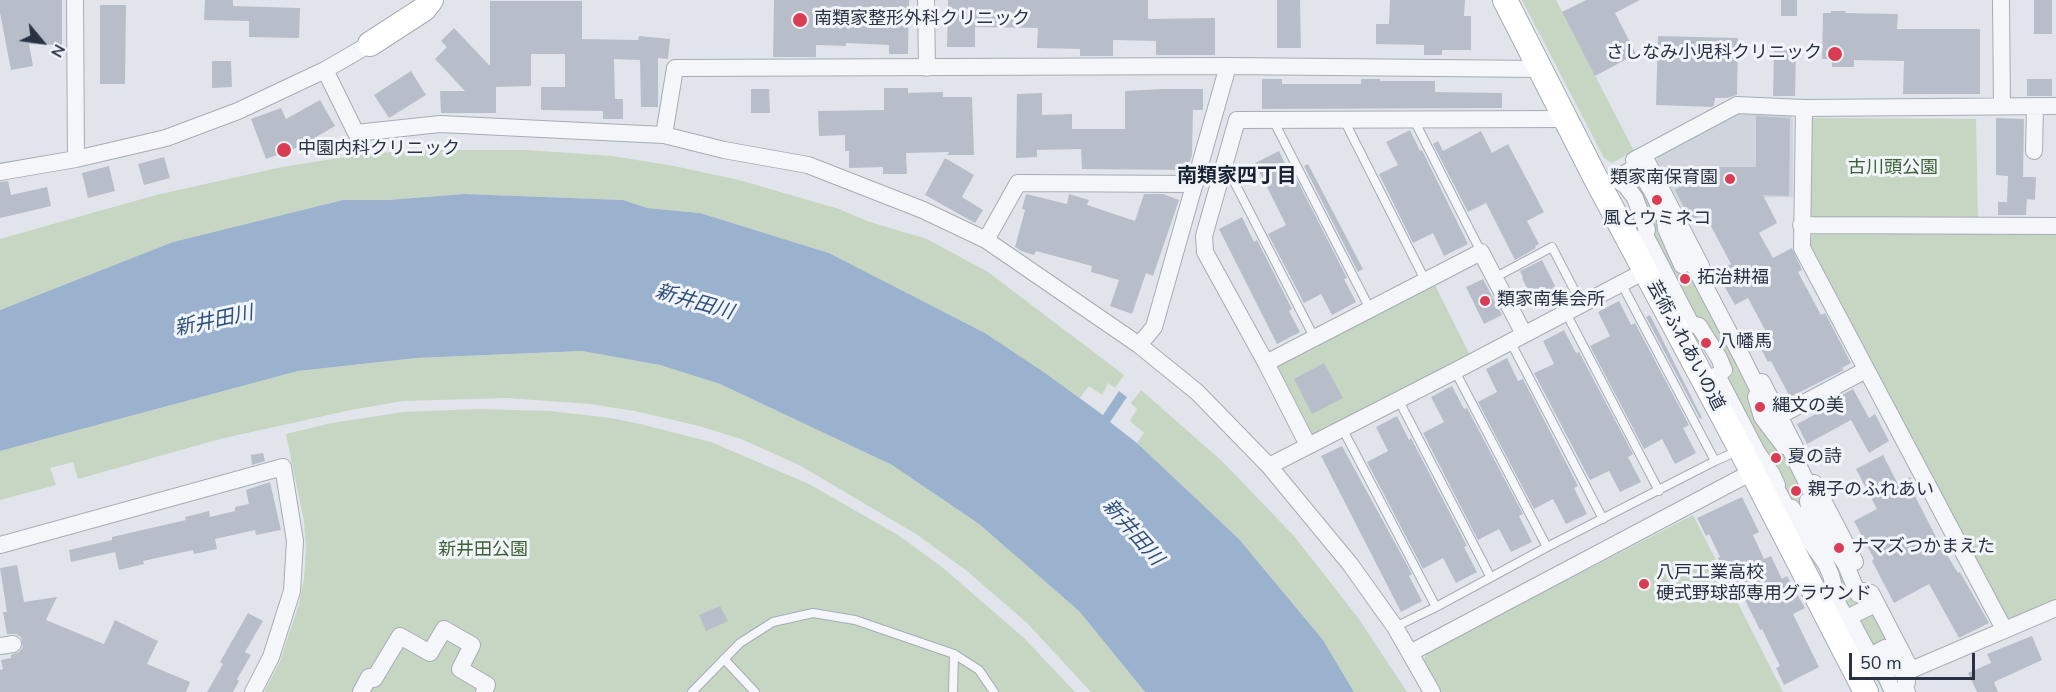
<!DOCTYPE html>
<html>
<head>
<meta charset="utf-8">
<style>
  body { margin:0 }
  #map { position:relative; width:2056px; height:692px; overflow:hidden; background:#e1e5eb; font-family:"Nunito Sans",sans-serif }
  canvas { display:block }
  .north { position:absolute; left:12px; top:12px; width:60px; height:60px; -webkit-text-stroke:4px #f1f4f8; paint-order:stroke; rotate:119deg; font-size:16px; font-weight:700; line-height:24px; text-align:center; color:#283244 }
  .north::after { content:''; display:block; margin:auto; width:21px; height:27px; background:#283244; clip-path:polygon(50% 0,100% 100%,50% 72%,0 100%) }
  .scale { position:absolute; left:1849px; top:653px; width:126px; height:27px; box-sizing:border-box; border:3px solid #283244; border-top:0; padding-left:8px; font-size:18px; line-height:21px; white-space:nowrap; color:#283244; -webkit-text-stroke:4px #f1f4f8; paint-order:stroke }
</style>
</head>
<body>
<div id="map">
<canvas width="2056" height="692"></canvas>
<div class="north">N</div>
<div class="scale">50 m</div>
</div>
<script>
const c = document.querySelector('canvas').getContext('2d');
c.lineJoin = 'round';
function paint(path, color) { c.fillStyle = color; c.fill(path, 'evenodd'); }
const toPath = rows => new Path2D(rows.map(r => 'M' + r).join(''));
function strokePath(path, color, width, dash) { c.strokeStyle = color; c.lineWidth = width; c.lineCap = dash ? 'butt' : 'round'; c.setLineDash(dash || []); c.stroke(path); }
function write(font, color, halo, rows, align = 'center') {
  c.font = font + ' "Nunito Sans","Noto Sans JP",sans-serif'; c.lineWidth = 6; c.setLineDash([]); c.textBaseline = 'middle'; c.strokeStyle = halo; c.fillStyle = color; for (const [text, x, y, turn = 0] of rows) {
    c.save(); c.translate(x, y); c.rotate((+turn || 0) * Math.PI / 180); c.textAlign = isNaN(turn) ? turn : align; if (halo) c.strokeText(text, 0, 0); c.fillText(text, 0, 0); c.restore();
  }
}
paint(toPath([
  [1737,112,1789,113,1793,119,1793,197,1736,198,1691,223,1657,162,1659,153]
]), '#cfd4dd');
paint(toPath([
  [1522,0,1556,0,1634,151,1612,163,1604,158],
  [1813,118,1976,119,1978,218,1815,219,1809,213,1810,121],
  [424,150,528,150,612,156,674,166,739,180,839,209,867,221,927,239,988,272,1124,375,1115,388,1108,383,1102,395,1089,386,1080,398,985,333,829,253,700,213,647,208,623,200,465,194,388,200,343,200,173,242,0,310,0,239,156,195,282,167,365,154],
  [1637,166,1871,606,1916,692,1883,692,1616,179],
  [1813,233,2056,234,2056,601,2011,620,2005,615,1809,242],
  [1433,281,1470,355,1312,439,1272,365],
  [582,351,660,365,720,384,892,465,979,524,1079,611,1145,692,1091,692,1027,623,967,571,916,534,799,465,741,439,699,426,635,411,590,404,507,398,403,401,351,410,220,439,78,479,73,462,50,468,56,485,0,500,0,451,298,371,416,358],
  [1141,390,1222,461,1294,536,1359,619,1407,692,1354,692,1323,640,1239,539,1137,443,1144,433,1130,421,1137,409,1131,403],
  [479,409,550,411,611,418,640,424,711,442,809,484,898,535,942,567,1024,638,1075,692,264,692,280,661,299,604,304,579,306,549,304,521,286,434,332,423,403,412],
  [1693,515,1783,692,1441,692,1423,662,1427,652]
]), '#c6d6c2');
paint(toPath([
  [465,194,623,200,647,208,700,213,829,253,985,333,1045,373,1103,415,1119,391,1127,397,1110,422,1137,443,1239,539,1323,640,1354,692,1145,692,1079,611,979,524,892,465,720,384,660,365,582,351,416,358,298,371,0,451,0,310,173,242,343,200,388,200]
]), '#9ab2ce');
paint(toPath([
  [0,0,62,0,62,45,29,44,33,66,11,70,0,13],
  [205,0,233,0,233,6,300,8,299,38,249,37,249,21,204,20],
  [774,0,909,0,908,54,889,54,889,45,846,43,846,46,816,45,816,57,773,57],
  [948,0,1148,0,1148,19,1215,18,1215,55,1156,55,1156,41,1113,40,1113,56,1080,56,1080,49,1037,48,1038,28,975,27,975,47,947,47],
  [1277,0,1300,0,1301,48,1277,48],
  [1390,0,1465,0,1464,16,1471,16,1471,50,1442,50,1442,55,1424,55,1424,45,1376,44,1376,24,1389,24],
  [1586,0,1640,0,1615,13,1636,54,1595,76,1562,12],
  [1781,0,1797,0,1797,16,1781,16],
  [2034,0,2052,0,2052,34,2034,34],
  [490,1,582,1,582,39,638,40,639,36,670,39,668,59,658,58,658,107,641,107,640,60,614,59,615,99,623,99,623,119,603,119,603,111,541,110,541,87,565,87,565,54,531,54,531,86,496,87,496,113,441,113,440,91,465,91,435,59,447,47,441,41,454,28,490,66],
  [100,5,126,5,125,84,100,84],
  [1831,11,1846,11,1845,13,1898,14,1897,29,1980,29,1980,94,1903,94,1904,61,1854,60,1854,67,1832,67,1832,59,1822,59,1823,13,1831,13],
  [1658,36,1738,38,1737,95,1727,98,1715,98,1714,105,1712,107,1656,105],
  [1774,49,1796,50,1795,96,1773,96],
  [212,61,231,61,232,87,212,88],
  [411,71,426,95,389,118,374,95],
  [1262,79,1282,79,1282,84,1361,84,1361,79,1380,79,1380,81,1435,81,1435,92,1502,93,1502,108,1262,109],
  [2027,79,2052,79,2052,96,2027,96],
  [884,88,908,88,908,93,943,92,943,97,972,97,974,155,947,155,949,152,906,153,907,174,883,174,883,167,849,168,849,151,845,151,845,135,819,136,818,111,884,110],
  [751,89,769,89,770,113,751,113],
  [1162,89,1203,89,1203,110,1193,110,1192,155,1187,170,1082,169,1081,149,1037,150,1037,157,1016,158,1017,94,1042,93,1042,115,1072,114,1072,129,1125,129,1125,91],
  [320,100,335,126,299,147,266,159,251,119,281,108,286,119],
  [1756,116,1790,118,1789,196,1763,195,1777,223,1759,233,1773,258,1792,248,1802,270,1798,272,1821,315,1825,313,1851,363,1842,368,1844,370,1790,397,1771,361,1768,362,1761,349,1772,343,1748,298,1735,305,1723,284,1728,282,1721,269,1731,264,1704,213,1691,220,1675,190,1709,171,1710,167,1756,167],
  [1996,118,2024,119,2023,177,2036,177,2035,200,2027,199,2026,215,1998,215,1998,202,2007,202,2008,176,1996,175],
  [1410,130,1420,151,1422,150,1468,244,1444,256,1433,233,1413,243,1379,174,1398,165,1386,142],
  [1481,131,1492,153,1508,144,1544,212,1527,221,1539,244,1535,246,1536,248,1515,260,1486,203,1468,212,1433,144,1438,141,1443,151],
  [1279,151,1290,174,1293,172,1347,278,1344,279,1356,302,1332,315,1321,294,1304,303,1268,234,1286,225,1255,163],
  [164,157,170,178,144,185,138,164],
  [945,158,974,175,962,197,983,210,975,223,925,195],
  [1308,164,1363,269,1358,272,1304,166],
  [109,166,115,191,88,198,82,173],
  [8,181,11,195,47,187,51,206,0,218,0,182],
  [1026,194,1067,204,1069,194,1089,200,1087,205,1135,221,1144,194,1163,194,1179,200,1153,276,1146,273,1132,314,1110,306,1119,280,1091,272,1092,266,1036,251,1034,255,1021,251,1015,247,1025,210,1022,209],
  [1242,217,1254,242,1257,240,1292,309,1289,311,1300,332,1277,344,1219,229],
  [1542,260,1560,296,1537,308,1522,278,1523,277,1520,271],
  [1483,279,1502,315,1484,324,1466,287],
  [1619,301,1631,325,1635,323,1689,425,1683,428,1696,453,1675,464,1662,439,1644,449,1590,346,1610,336,1598,312],
  [1650,315,1702,418,1700,419,1646,317],
  [1564,330,1576,353,1579,352,1633,454,1628,457,1641,482,1620,492,1609,471,1590,480,1534,373,1554,364,1543,341],
  [1507,358,1518,381,1523,379,1578,486,1574,488,1587,514,1566,524,1553,499,1534,509,1478,402,1497,392,1486,369],
  [1324,363,1343,398,1312,414,1294,379],
  [1452,386,1464,409,1467,408,1523,514,1519,516,1532,542,1511,552,1499,529,1478,540,1423,433,1444,422,1431,397],
  [1853,389,1869,418,1875,414,1889,441,1869,453,1851,420,1807,444,1797,424,1831,406,1829,402],
  [1397,416,1409,440,1411,438,1467,546,1464,547,1477,572,1456,583,1443,558,1423,569,1367,462,1388,451,1376,427],
  [1342,446,1412,574,1409,576,1422,601,1401,612,1321,456],
  [263,453,265,461,252,465,251,455],
  [1883,455,1898,484,1910,477,1919,494,1915,496,1936,537,1958,573,1960,572,1989,623,1959,638,1929,584,1894,603,1872,561,1874,559,1854,521,1877,509,1856,469],
  [270,482,281,530,256,535,255,530,215,539,217,549,194,554,193,550,143,561,144,564,119,570,115,552,71,562,69,550,112,540,112,537,186,520,185,517,209,511,210,517,235,511,235,507,249,504,246,490],
  [1742,497,1759,532,1753,535,1764,559,1771,556,1782,579,1787,576,1805,608,1793,614,1819,667,1784,685,1776,668,1780,666,1762,629,1760,630,1730,570,1725,573,1718,558,1720,557,1709,534,1706,536,1697,518],
  [17,565,24,602,57,597,46,620,104,644,115,620,158,641,147,664,190,682,186,692,0,692,0,670,3,669,1,660,11,658,11,655,19,652,23,647,21,637,16,634,7,634,3,612,7,612,0,568],
  [720,606,728,621,706,631,699,615],
  [248,613,263,621,245,652,251,655,237,679,239,681,233,692,207,692,223,664,220,662],
  [2032,636,2042,660,1994,682,1998,692,1977,692,1968,673,1991,663,1987,654]
]), '#b8bec9');
const lane = toPath([
  [1273,120,1370,309],
  [1344,120,1425,280],
  [1414,120,1481,252],
  [1225,164,1314,337],
  [1494,278,1552,247,1581,303],
  [1621,283,1715,461],
  [1565,311,1659,491],
  [1510,341,1603,519],
  [1455,371,1547,547],
  [1398,399,1490,576],
  [1342,428,1436,607],
  [1395,627,1436,607,1547,547,1715,461,1738,451],
  [724,659,755,692],
  [692,692,740,643,773,622,813,613,855,620,954,654,979,670,994,692],
  [953,692,954,654]
]);
const street = toPath([
  [75,0,76,159],
  [926,0,927,68],
  [2001,0,2002,106],
  [325,70,356,133,440,124,664,135,724,150,808,165,923,210,986,240,1139,345,1197,392,1269,466,1350,564,1395,627,1432,692],
  [1804,108,1802,248,2004,629],
  [664,135,675,68,1228,66,1540,69],
  [2034,151,2035,106],
  [1644,156,1701,266],
  [1634,160,1737,105,1804,108,2056,106],
  [0,172,76,159,166,138,238,111,325,70,370,44],
  [1801,225,2056,226],
  [986,240,1018,183,1195,184],
  [1139,345,1154,327,1228,66],
  [1266,363,1481,252,1524,334],
  [1762,382,1795,447],
  [1779,416,1866,370],
  [1308,445,1266,363,1205,252,1204,236,1237,120,1566,119],
  [1269,466,1455,371,1645,271],
  [1814,483,1855,562],
  [0,545,283,467,295,541,292,591,271,657,253,692],
  [1871,593,1911,670,2056,608],
  [0,646,13,644],
  [1410,653,1752,472],
  [361,692,369,677,374,679,400,636,430,653,444,629,472,645,460,669,487,685,484,692],
  [1893,692,1886,676,1880,671,1872,669,1838,604,1831,575,1826,564,1810,541,1792,508,1788,510,1775,486,1777,485,1772,474,1757,452,1717,375,1724,370,1719,358,1699,326,1691,324,1645,235,1647,230,1635,198,1626,186,1616,179,1634,168,1646,181,1654,195,1665,219,1666,229,1682,265,1691,260,1743,359,1761,395,1756,397,1762,417,1784,446,1789,447,1814,497,1808,501,1810,512,1814,515,1820,528,1845,563,1858,594,1864,591,1871,606,1849,617,1870,656,1885,648,1892,664,1900,668,1907,682,1905,687,1907,692]
]);
const secondary = toPath([
  [1505,0,1595,177,1741,450,1866,692],
  [370,44,424,9,431,0]
]);
strokePath(lane, '#a6acb6', 10);
strokePath(street, '#a6acb6', 18);
strokePath(secondary, '#a6acb6', 26);
strokePath(lane, '#f4f6f9', 8);
strokePath(street, '#f4f6f9', 16);
strokePath(secondary, '#fff', 24);
for (const [x, y, r, color] of [
  [800,20,8,"#d93d53"],
  [1835,54,8,"#d93d53"],
  [284,150,8,"#d93d53"],
  [1730,179,6,"#d93d53"],
  [1657,200,6,"#d93d53"],
  [1685,279,6,"#d93d53"],
  [1485,301,6,"#d93d53"],
  [1706,343,6,"#d93d53"],
  [1760,407,6,"#d93d53"],
  [1776,458,6,"#d93d53"],
  [1796,491,6,"#d93d53"],
  [1839,548,6,"#d93d53"],
  [1644,584,6,"#d93d53"]
]) { const dot = new Path2D(); dot.arc(x, y, r, 0, 2 * Math.PI); c.fillStyle = color; c.fill(dot); strokePath(dot, '#f1f4f8', 2); }
write('18px', '#283244', '#f1f4f8', [
  ["南類家整形外科クリニック",814,20],
  ["さしなみ小児科クリニック",1822,54,"right"],
  ["中園内科クリニック",298,150],
  ["類家南保育園",1718,179,"right"],
  ["風とウミネコ",1657,220,"center"],
  ["拓治耕福",1697,279],
  ["類家南集会所",1497,301],
  ["八幡馬",1718,343],
  ["縄文の美",1772,407],
  ["夏の詩",1788,458],
  ["親子のふれあい",1808,491],
  ["ナマズつかまえた",1851,548],
  ["八戸工業高校",1656,574],
  ["硬式野球部専用グラウンド",1656,595]
], 'left');
write('18px', '#3c6134', '#f1f4f8', [
  ["古川頭公園",1893,169],
  ["新井田公園",483,551]
]);
write('18px', '#283244', '#f1f4f8', [
  ["芸術ふれあいの道",1685,346,62]
]);
write('bold 20px', '#1a2335', '#f1f4f8', [
  ["南類家四丁目",1237,177]
]);
write('italic 20px', '#2e507c', '#f1f4f8', [
  ["新井田川",694,303,16],
  ["新井田川",214,322,-12],
  ["新井田川",1132,533,49]
]);
</script>
</body>
</html>
